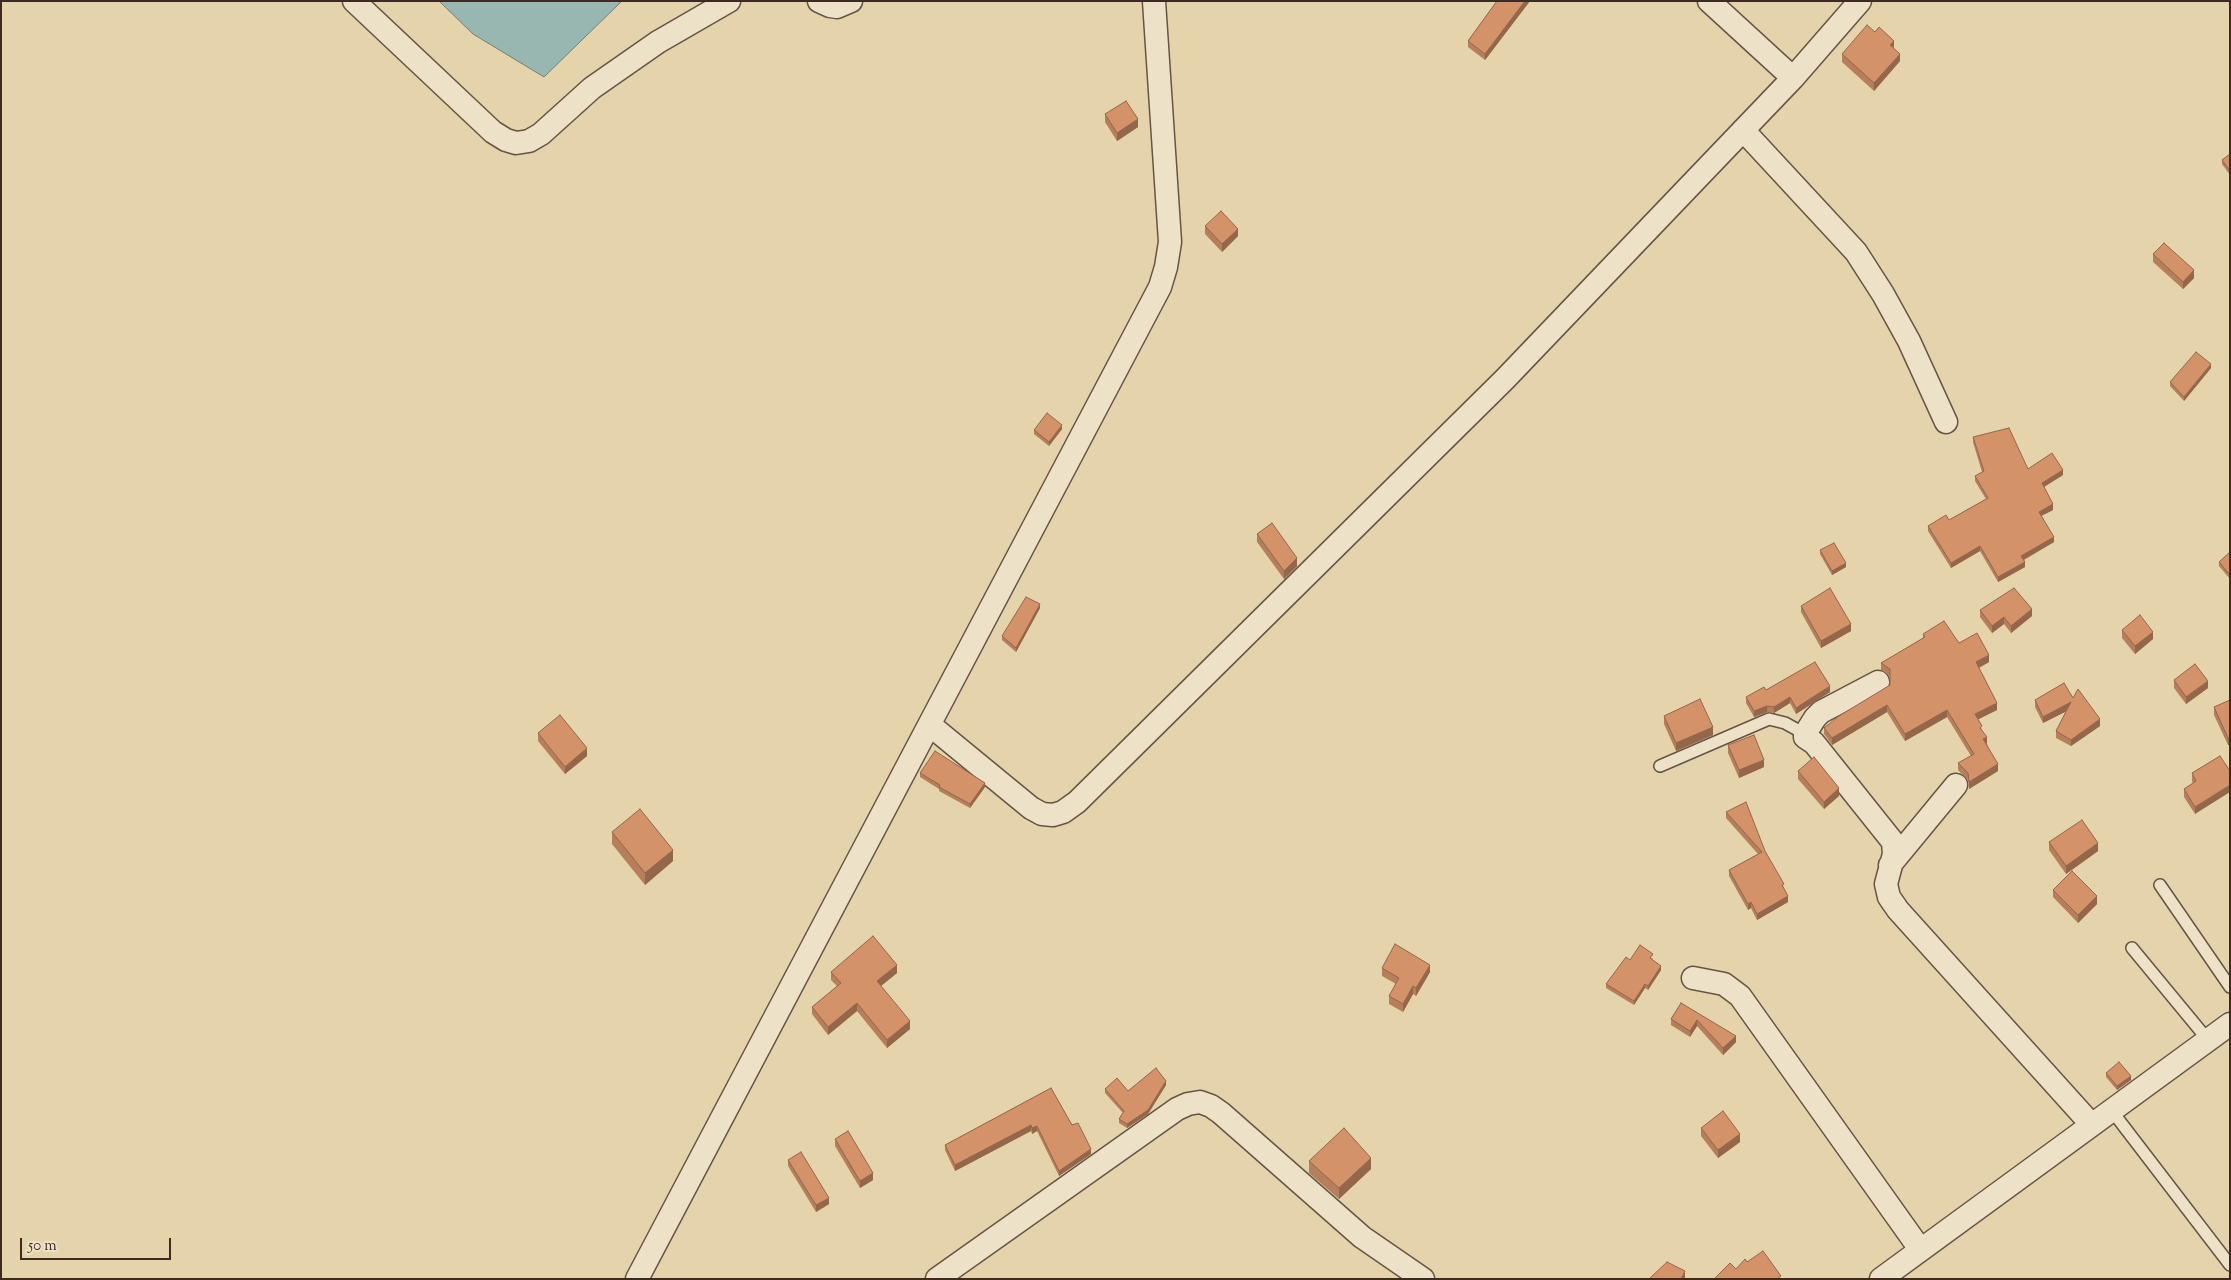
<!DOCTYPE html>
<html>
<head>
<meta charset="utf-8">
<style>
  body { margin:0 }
  #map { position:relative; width:2231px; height:1280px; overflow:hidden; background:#e4d3ab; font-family:"Sorts Mill Goudy",serif }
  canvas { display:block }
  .frame { position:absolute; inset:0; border:2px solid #3c2a23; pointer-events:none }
  .scale { position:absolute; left:20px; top:1238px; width:151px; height:22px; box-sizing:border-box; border:2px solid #3c2a23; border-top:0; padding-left:6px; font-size:15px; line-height:18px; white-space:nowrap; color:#3c2a23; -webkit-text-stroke:4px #ede2c8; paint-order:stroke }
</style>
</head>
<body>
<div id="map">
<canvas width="2231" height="1280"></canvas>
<div class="frame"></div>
<div class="scale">50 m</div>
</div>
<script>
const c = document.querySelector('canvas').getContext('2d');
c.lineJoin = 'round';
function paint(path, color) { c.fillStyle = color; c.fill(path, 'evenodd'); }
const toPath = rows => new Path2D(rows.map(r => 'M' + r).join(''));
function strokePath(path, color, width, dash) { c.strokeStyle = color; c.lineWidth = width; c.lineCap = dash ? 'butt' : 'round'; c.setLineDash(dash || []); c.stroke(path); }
const water = toPath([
  [439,1,622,1,544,77,473,34,439,1]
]);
paint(water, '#97b7b0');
strokePath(water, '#737f78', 1);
const service = toPath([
  [1660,766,1769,719,1785,723,1805,734],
  [2160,885,2230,987],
  [2132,948,2208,1040],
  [2112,1111,2230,1265]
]);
const minor = toPath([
  [354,1,493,132,506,140,516,143,529,141,541,134,592,88,658,42,729,1],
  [819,1,830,6,837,7,851,1],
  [1709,1,1793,78],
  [1743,130,1856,252,1883,294,1909,341,1946,422],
  [1878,682,1821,712,1815,718,1805,734,1805,737,1814,743,1893,842,1894,854,1886,884,1889,897,1898,910,2091,1124],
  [930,725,1031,808,1042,814,1053,815,1063,812,1077,802,1505,379,1793,78,1860,1],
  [1890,865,1956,785],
  [1693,978,1724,984,1740,996,1920,1249],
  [637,1279,1160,287,1166,267,1170,242,1154,1],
  [937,1279,1177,1109,1188,1104,1200,1102,1211,1106,1221,1113,1362,1237,1423,1279],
  [1881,1279,2230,1024]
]);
strokePath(service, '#665445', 14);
strokePath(minor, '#665445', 25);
strokePath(service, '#ede2c8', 11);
strokePath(minor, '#ede2c8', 22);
paint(toPath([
  [1497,1,1530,1,1485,60,1468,47,1468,41],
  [1894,48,1900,61,1874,91,1842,62,1842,54],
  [1105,114,1138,127,1117,141,1105,122],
  [2230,154,2230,175,2222,164,2222,160],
  [1205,226,1238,236,1222,252,1205,234],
  [2153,254,2194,278,2183,289,2153,262],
  [2211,368,2184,401,2170,386,2170,382],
  [1062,429,1049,446,1034,434,1034,430],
  [1973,437,2028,469,2063,475,2044,487,2053,510,2041,516,2054,542,2024,560,2025,567,1998,582,1980,551,1951,568,1928,531,1928,526,1949,520,1986,499,1975,481,1975,476,1982,472,1973,442],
  [1257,534,1297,566,1284,579,1257,542],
  [1820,550,1846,567,1832,575,1820,554],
  [2230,552,2230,579,2219,566,2219,562],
  [1801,606,1851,631,1821,648,1801,612],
  [1040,608,1016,652,1002,640,1002,636],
  [1980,610,2032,616,2011,633,2004,624,1992,633,1980,617],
  [2122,630,2153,639,2135,654,2122,638],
  [1923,634,1959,643,1989,662,1979,668,1997,710,1978,719,1987,744,1998,771,1969,789,1968,780,1958,770,1958,763,1971,756,1947,717,1905,741,1887,712,1832,745,1824,734,1824,728,1890,685,1890,676,1881,670,1881,663,1923,638],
  [2174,680,2208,688,2186,704,2174,688],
  [1766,690,1830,692,1796,714,1790,703,1774,713,1767,712,1754,717,1746,703,1746,697],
  [2073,698,2100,726,2071,746,2056,738,2056,731,2066,711,2043,723,2035,707,2035,700],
  [2230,700,2228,745,2214,715,2214,707],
  [1664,716,1713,735,1676,751,1664,724],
  [538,733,587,756,565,774,538,741],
  [1728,745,1764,767,1739,778,1728,753],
  [2220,756,2195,814,2184,797,2184,789,2193,783,2192,781,2192,773],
  [1798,771,1839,796,1824,809,1798,779],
  [920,773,985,787,970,808,939,791,939,789,920,777],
  [1726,812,1765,851,1784,888,1788,902,1757,920,1751,908,1748,910,1729,876,1729,870,1758,854,1726,818],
  [612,832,673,861,645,885,612,844],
  [2049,842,2098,851,2066,874,2049,850],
  [2053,890,2097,904,2078,923,2053,897],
  [1653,958,1652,959,1661,970,1648,990,1645,988,1634,1005,1606,988,1606,984,1630,960],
  [1382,968,1430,972,1416,996,1413,994,1403,1012,1389,1004,1389,996,1396,984,1382,976],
  [831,972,897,973,881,986,910,1029,887,1048,857,1011,828,1035,812,1014,812,1007,837,986,831,980],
  [1681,1003,1736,1042,1723,1055,1697,1026,1690,1037,1671,1025,1671,1019],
  [2106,1073,2131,1080,2117,1090,2106,1077],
  [1166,1085,1148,1114,1127,1128,1119,1123,1119,1119,1123,1113,1105,1093,1105,1089,1128,1091],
  [1051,1088,1072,1125,1091,1154,1059,1176,1037,1131,1032,1134,1031,1131,955,1171,945,1150,945,1145],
  [1701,1128,1740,1142,1718,1158,1701,1136],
  [835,1139,873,1180,860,1188,835,1146],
  [788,1160,829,1204,816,1212,788,1166],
  [1309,1161,1371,1169,1339,1199,1309,1173]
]), '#b67e5a');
paint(toPath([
  [1525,1,1530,1,1485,60,1485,54],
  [1894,41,1894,48,1890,45],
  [1900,54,1900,61,1874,91,1874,83],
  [1138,119,1138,127,1117,141,1117,133],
  [1238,229,1238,236,1222,252,1222,244],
  [2194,270,2194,278,2183,289,2183,282],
  [2211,364,2211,368,2184,401,2184,397],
  [1062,425,1062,429,1049,446,1049,442],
  [2063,470,2063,475,2042,488,2042,483],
  [2053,504,2053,510,2039,517,2039,512],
  [2054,537,2054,542,2021,561,2021,556],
  [1980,546,1980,551,1951,568,1951,563],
  [1297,558,1297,566,1284,579,1284,571],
  [2025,562,2025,567,1998,582,1998,577],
  [1846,563,1846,567,1832,575,1832,571],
  [1040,604,1040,608,1016,652,1016,648],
  [2032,609,2032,616,2011,633,2011,626],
  [2004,617,2004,624,1992,633,1992,626],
  [1851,624,1851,631,1821,648,1821,641],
  [2153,632,2153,639,2135,654,2135,646],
  [1989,655,1989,662,1976,669,1976,662],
  [2208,681,2208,688,2186,704,2186,697],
  [1830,686,1830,692,1796,714,1796,708],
  [1790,697,1790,703,1774,713,1774,707],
  [2071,702,2071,709,2043,723,2043,717],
  [1997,703,1997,710,1975,721,1975,714],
  [1887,705,1887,712,1832,745,1832,738],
  [1767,706,1767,712,1754,717,1754,711],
  [1947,710,1947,717,1905,741,1905,734],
  [2100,719,2100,726,2071,746,2071,740],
  [1713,727,1713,735,1676,751,1676,743],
  [1987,737,1987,744,1983,739],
  [2230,737,2230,745,2228,745,2228,738],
  [587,748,587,756,565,774,565,767],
  [1764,760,1764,767,1739,778,1739,770],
  [1998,764,1998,771,1969,789,1969,782],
  [985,783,985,787,970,808,970,804],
  [2230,785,2230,792,2195,814,2195,807],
  [1839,788,1839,796,1824,809,1824,802],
  [2098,843,2098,851,2066,874,2066,866],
  [673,850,673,861,645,885,645,873],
  [1788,896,1788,902,1757,920,1757,914],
  [2097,896,2097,904,2078,923,2078,915],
  [1751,902,1751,908,1748,910,1748,904],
  [897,965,897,973,877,989,877,981],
  [1430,965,1430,972,1416,996,1416,988],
  [1661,966,1661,970,1648,990,1648,986],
  [1645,984,1645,988,1634,1005,1634,1001],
  [1413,986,1413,994,1403,1012,1403,1004],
  [857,1003,857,1011,828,1035,828,1027],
  [1697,1020,1697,1026,1690,1037,1690,1031],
  [910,1021,910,1029,887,1048,887,1040],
  [1736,1036,1736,1042,1723,1055,1723,1048],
  [2131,1076,2131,1080,2117,1090,2117,1086],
  [1166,1081,1166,1085,1148,1114,1127,1128,1127,1124],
  [1031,1125,1031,1131,955,1171,955,1165],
  [1037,1126,1037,1131,1032,1134,1032,1128],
  [1740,1134,1740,1142,1718,1158,1718,1150],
  [1091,1149,1091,1154,1059,1176,1059,1171],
  [1371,1158,1371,1169,1339,1199,1339,1188],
  [873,1173,873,1180,860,1188,860,1181],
  [829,1198,829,1204,816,1212,816,1205],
  [1685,1271,1685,1279,1681,1279]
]), '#94664a');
const building = toPath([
  [1497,1,1525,1,1485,54,1468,41,1497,1],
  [1867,25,1875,32,1879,27,1894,41,1890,45,1900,54,1874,83,1842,54,1867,25],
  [1126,101,1138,119,1117,133,1105,114,1126,101],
  [2230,154,2230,171,2222,160,2230,154],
  [1221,211,1238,229,1222,244,1205,226,1221,211],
  [2164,243,2194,270,2183,282,2153,254,2164,243],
  [2196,352,2211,364,2184,397,2170,382,2196,352],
  [1047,413,1062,425,1049,442,1034,430,1047,413],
  [2009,428,2028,469,2052,453,2063,470,2042,483,2053,504,2039,512,2054,537,2021,556,2025,562,1998,577,1980,546,1951,563,1928,526,1946,515,1949,520,1988,498,1975,476,1984,471,1973,437,2009,428],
  [1272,523,1297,558,1284,571,1257,534,1272,523],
  [1834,543,1846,563,1832,571,1820,550,1834,543],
  [2230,552,2230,575,2219,562,2230,552],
  [1830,588,1851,624,1821,641,1801,606,1830,588],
  [2014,588,2032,609,2011,626,2004,617,1992,626,1980,610,2014,588],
  [1026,597,1040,604,1016,648,1002,636,1026,597],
  [2140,615,2153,632,2135,646,2122,630,2140,615],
  [1944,621,1959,643,1977,633,1989,655,1976,662,1997,703,1975,714,1982,726,1980,728,1987,737,1983,739,1998,764,1969,782,1968,773,1958,763,1974,754,1947,710,1905,734,1887,705,1832,738,1824,728,1839,716,1890,685,1890,669,1881,663,1925,637,1923,634,1944,621],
  [1815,662,1830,686,1796,708,1790,697,1774,707,1767,706,1754,711,1746,697,1764,687,1766,690,1815,662],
  [2195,664,2208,681,2186,697,2174,680,2195,664],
  [2064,683,2073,698,2078,689,2100,719,2071,740,2056,731,2071,702,2043,717,2035,700,2064,683],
  [1700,699,1713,727,1676,743,1664,716,1700,699],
  [2230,700,2230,737,2228,738,2214,707,2230,700],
  [560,715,587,748,565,767,538,733,560,715],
  [1754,735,1764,760,1739,770,1728,745,1754,735],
  [935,751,985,783,970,804,939,787,940,785,920,773,935,751],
  [2220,756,2230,771,2230,785,2195,807,2184,789,2196,781,2192,773,2220,756],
  [1814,757,1839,788,1824,802,1798,771,1814,757],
  [1746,802,1765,851,1784,884,1782,885,1788,896,1757,914,1751,902,1748,904,1729,870,1762,852,1726,812,1746,802],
  [640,809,673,850,645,873,612,832,640,809],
  [2082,820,2098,843,2066,866,2049,842,2082,820],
  [2072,871,2097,896,2078,915,2053,890,2072,871],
  [873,936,897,965,877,981,910,1021,887,1040,857,1003,828,1027,812,1007,841,983,831,972,873,936],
  [1395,944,1430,965,1416,988,1413,986,1403,1004,1389,996,1399,978,1382,968,1395,944],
  [1640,945,1653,954,1650,958,1661,966,1648,986,1645,984,1634,1001,1606,984,1626,957,1630,960,1640,945],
  [1681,1003,1736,1036,1723,1048,1697,1020,1690,1031,1671,1019,1681,1003],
  [2119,1062,2131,1076,2117,1086,2106,1073,2119,1062],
  [1156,1068,1166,1081,1148,1110,1127,1124,1119,1119,1124,1111,1105,1089,1117,1078,1128,1091,1156,1068],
  [1051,1088,1072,1125,1078,1123,1091,1149,1059,1171,1037,1126,1032,1128,1031,1125,955,1165,945,1145,1051,1088],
  [1723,1111,1740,1134,1718,1150,1701,1128,1723,1111],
  [1344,1128,1371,1158,1339,1188,1309,1161,1344,1128],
  [848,1131,873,1173,860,1181,835,1139,848,1131],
  [801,1152,829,1198,816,1205,788,1160,801,1152],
  [1763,1251,1781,1276,1777,1279,1714,1279,1730,1263,1736,1269,1745,1259,1747,1262,1763,1251],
  [1667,1262,1685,1271,1681,1279,1649,1279,1667,1262]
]);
paint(building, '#d49269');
strokePath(building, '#94664a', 1);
</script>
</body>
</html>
